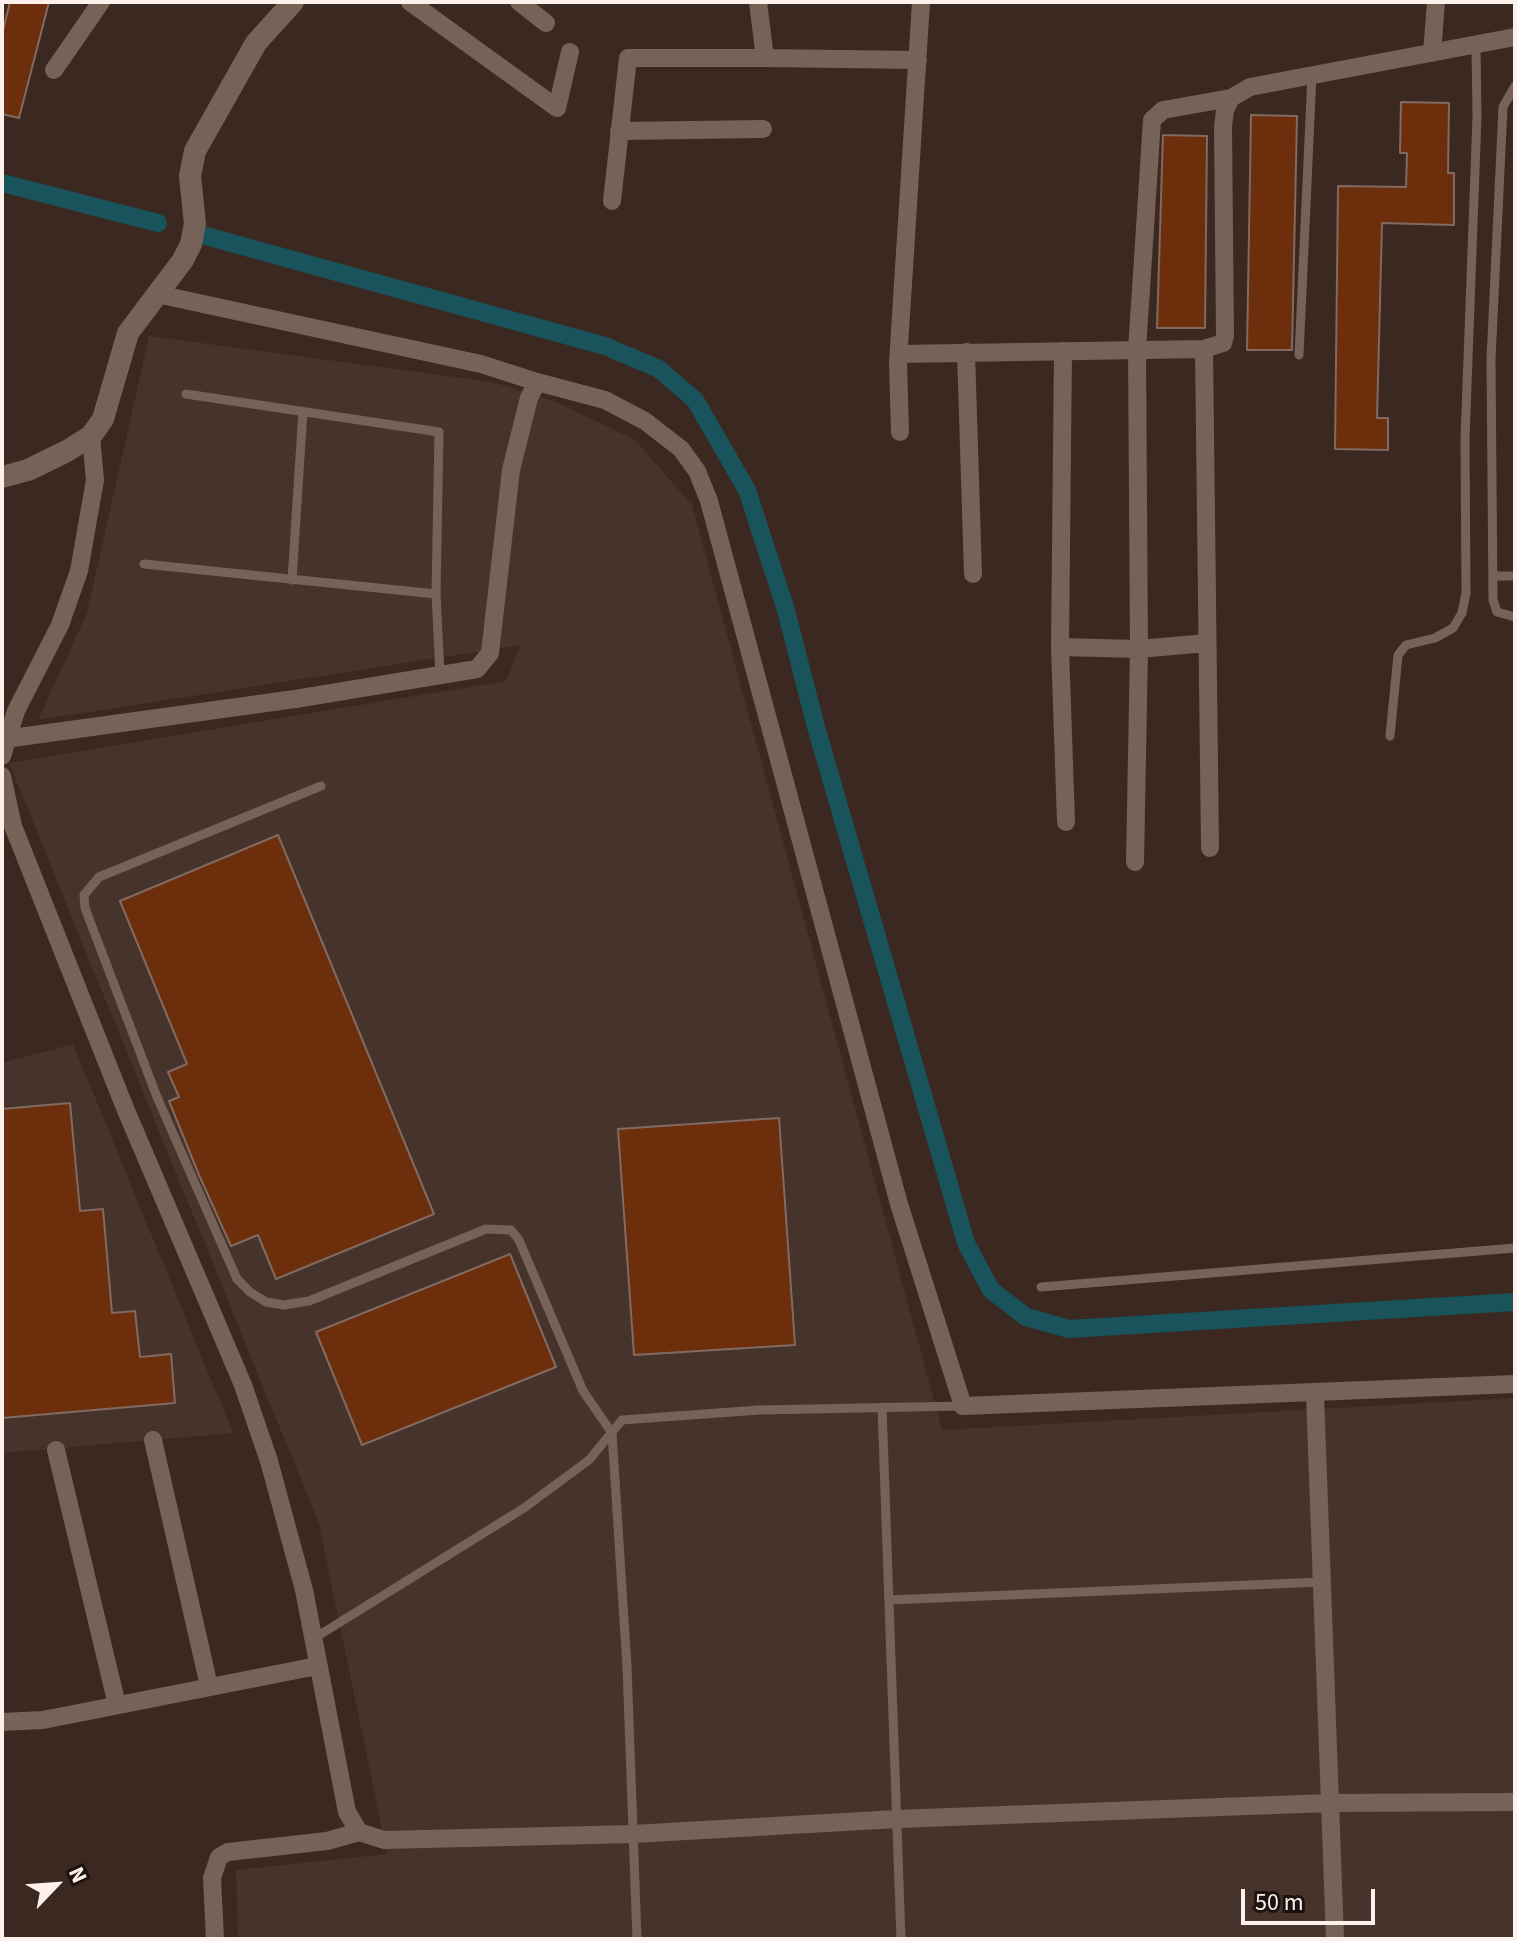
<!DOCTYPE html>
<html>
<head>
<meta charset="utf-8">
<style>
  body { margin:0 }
  #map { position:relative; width:1517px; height:1941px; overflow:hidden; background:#3b2820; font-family:"Source Sans 3",sans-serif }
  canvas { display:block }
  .frame { position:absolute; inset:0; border:4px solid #fef1ec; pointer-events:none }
  .north { position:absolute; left:16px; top:1845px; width:80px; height:80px; -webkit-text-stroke:6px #1c1310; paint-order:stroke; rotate:65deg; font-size:22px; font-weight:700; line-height:32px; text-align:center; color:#fef1ec }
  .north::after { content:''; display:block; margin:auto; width:28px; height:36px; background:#fef1ec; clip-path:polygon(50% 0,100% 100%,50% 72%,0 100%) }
  .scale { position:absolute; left:1241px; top:1889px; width:134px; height:36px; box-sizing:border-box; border:4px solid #fef1ec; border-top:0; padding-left:10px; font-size:24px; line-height:28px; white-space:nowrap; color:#fef1ec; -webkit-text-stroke:6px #1c1310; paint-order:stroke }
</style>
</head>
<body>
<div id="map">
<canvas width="1517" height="1941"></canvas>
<div class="frame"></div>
<div class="north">N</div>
<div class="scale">50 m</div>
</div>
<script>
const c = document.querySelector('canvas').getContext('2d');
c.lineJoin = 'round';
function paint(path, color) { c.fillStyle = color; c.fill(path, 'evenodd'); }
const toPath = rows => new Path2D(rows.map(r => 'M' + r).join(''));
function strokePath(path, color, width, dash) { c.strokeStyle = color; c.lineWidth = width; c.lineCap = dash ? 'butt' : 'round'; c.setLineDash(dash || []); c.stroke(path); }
paint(toPath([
  [149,336,492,382,557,402,635,440,692,505,942,1430,1515,1398,1515,1939,238,1939,236,1870,387,1854,319,1524,9,763,506,681,521,645,38,720,87,613],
  [73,1044,233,1433,2,1453,2,1063]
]), '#46342c');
strokePath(toPath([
  [2,183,158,223],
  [206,236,605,346,659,369,695,400,747,490,786,610,816,727,966,1243,991,1290,1026,1317,1069,1329,1515,1302]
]), '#19535b', 18);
const building = toPath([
  [10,2,49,2,19,118,2,114,2,34,10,2],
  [1401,102,1449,103,1448,173,1454,173,1454,225,1382,223,1377,418,1388,418,1388,450,1335,449,1338,186,1406,187,1407,153,1400,153,1401,102],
  [1251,115,1297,116,1292,350,1247,350,1251,115],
  [1163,135,1207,136,1205,328,1157,328,1163,135],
  [278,835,434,1214,276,1279,258,1235,231,1246,199,1175,169,1101,179,1097,168,1072,187,1064,120,901,278,835],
  [70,1103,80,1211,103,1209,112,1313,135,1311,140,1357,171,1354,175,1403,2,1418,2,1109,70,1103],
  [779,1118,795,1345,634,1355,618,1129,779,1118],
  [510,1254,556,1367,362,1445,316,1332,510,1254]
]);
paint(building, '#6d2e0c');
strokePath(building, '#806a61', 2);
strokePath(toPath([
  [1515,86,1503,107,1491,359,1493,600,1497,612,1515,617],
  [1299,355,1312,75],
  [186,394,439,432,436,594,440,675],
  [144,564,436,594],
  [1493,576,1515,576],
  [292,580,303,411],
  [1390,736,1398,655,1406,645,1435,638,1453,628,1462,613,1466,593,1465,439,1477,117,1476,46],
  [321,786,99,877,84,895,85,908,157,1097,237,1279,250,1292,266,1302,284,1305,309,1301,486,1229,511,1230,519,1240,583,1391,612,1433,627,1667,637,1939],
  [1041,1287,1515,1248],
  [882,1407,901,1939],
  [889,1600,1322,1582],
  [313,1639,524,1508,589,1460,622,1420,759,1410,963,1406]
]), '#776258', 9);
strokePath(toPath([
  [410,2,557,108,570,52],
  [519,2,546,23],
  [1432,53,1436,2],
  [765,58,918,60],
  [54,70,101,2],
  [619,131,763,129],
  [612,201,628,58,765,58,758,2],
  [157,294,481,364,537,382],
  [1204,349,1223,343,1225,336,1223,127,1225,110,1231,98,1250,87,1515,37],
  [1063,351,1060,647,1066,822],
  [966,352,973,574],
  [899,354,1204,349,1210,848],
  [900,432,898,362,921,2],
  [1060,647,1139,649,1207,643],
  [5,739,295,699,477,669,490,653,511,470,529,398,537,382,605,400,645,421,681,449,697,471,709,501,899,1204,963,1406,1515,1384],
  [2,756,16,711,60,625,79,571,95,480,91,436],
  [2,776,13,826,125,1108,243,1385,269,1461,304,1590,347,1812,359,1832,384,1840,633,1834,897,1819,1329,1803,1515,1802],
  [1135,862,1139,649,1137,350,1152,120,1163,110,1231,98],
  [1315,1395,1335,1939],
  [153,1440,209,1686],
  [56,1450,117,1705],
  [2,1722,43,1720,317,1666],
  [215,1939,212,1878,219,1857,228,1852,327,1841,359,1832]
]), '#776258', 18);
strokePath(toPath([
  [2,477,28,470,67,451,91,436,103,419,128,333,183,260,191,244,195,224,190,176,195,151,256,43,293,2]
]), '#776258', 22);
</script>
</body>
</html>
